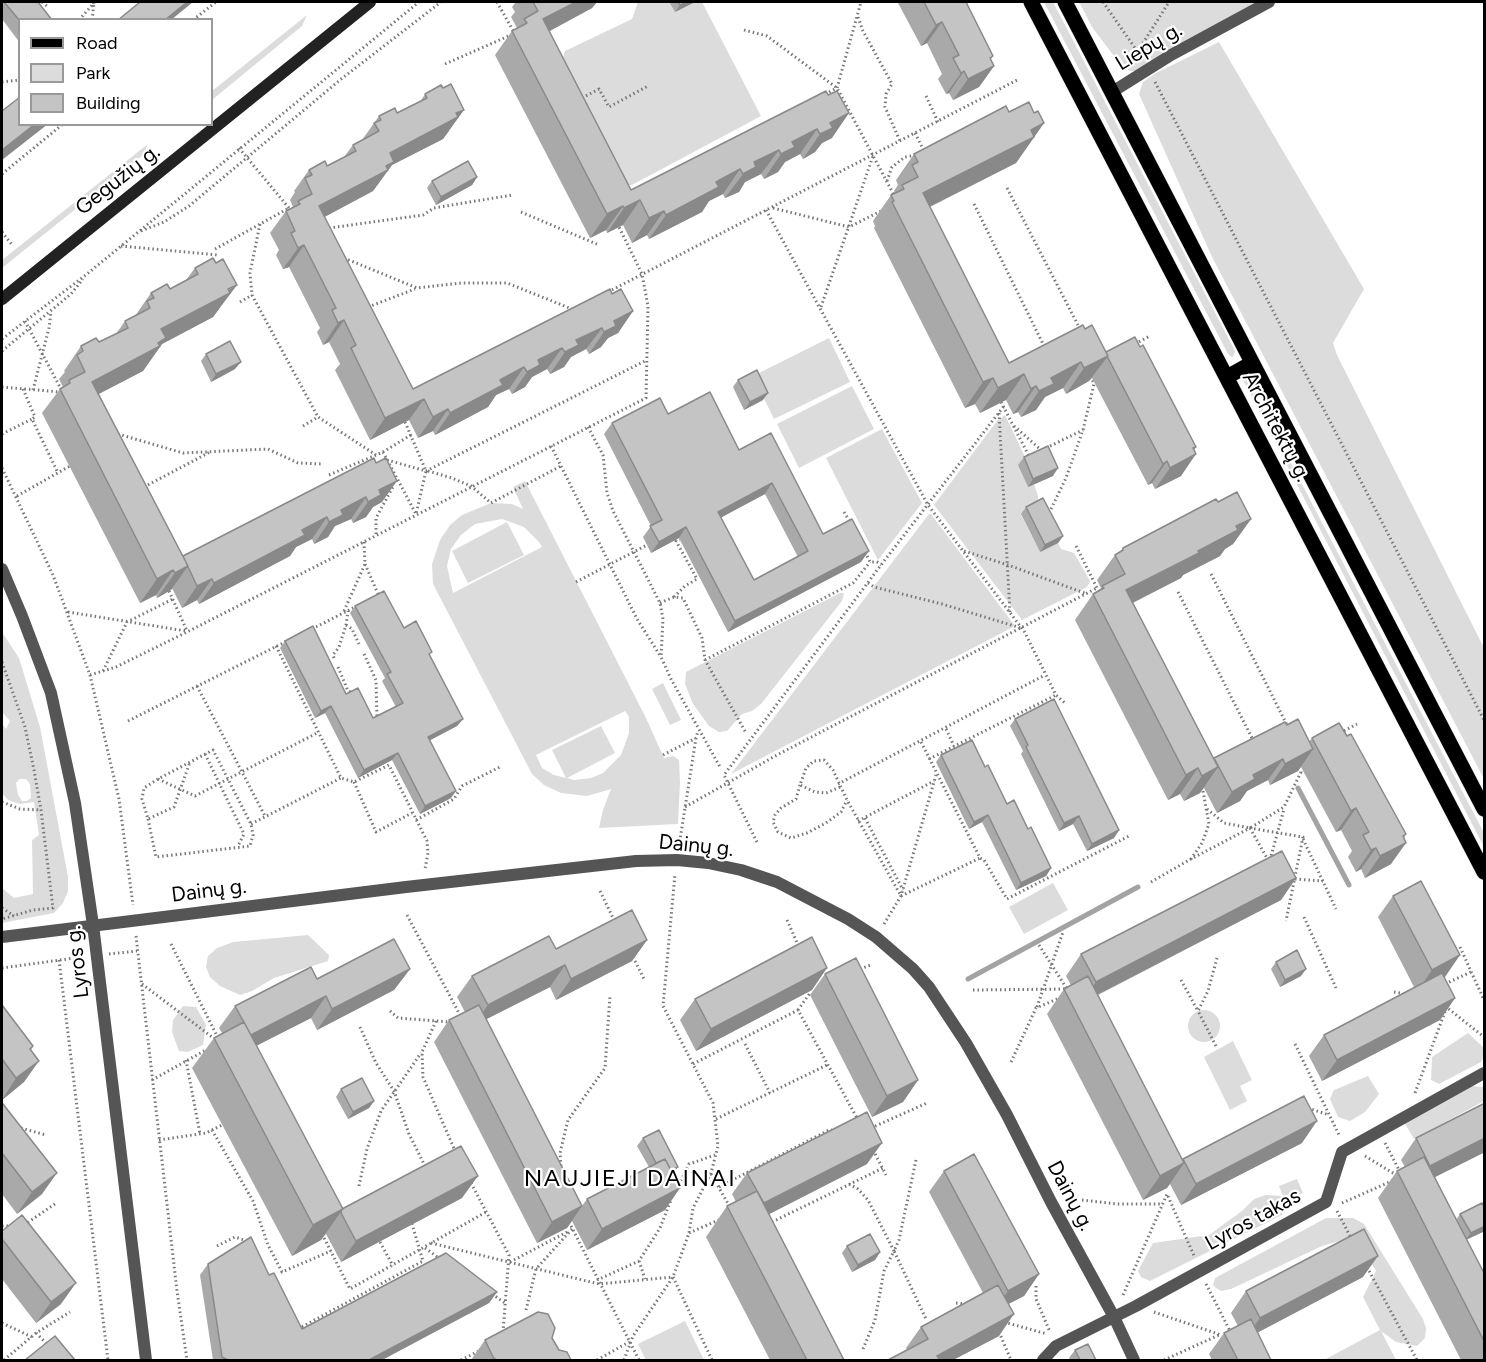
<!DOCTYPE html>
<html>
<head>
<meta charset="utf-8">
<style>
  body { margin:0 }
  #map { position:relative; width:1486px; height:1362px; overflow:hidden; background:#fff; font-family:Figtree,sans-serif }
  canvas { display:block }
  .frame { position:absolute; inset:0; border:3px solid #000; pointer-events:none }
  .legend { position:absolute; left:18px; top:18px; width:195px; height:108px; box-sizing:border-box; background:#fff; border:2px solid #999; margin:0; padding:8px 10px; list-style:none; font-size:18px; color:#000 }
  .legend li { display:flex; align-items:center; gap:12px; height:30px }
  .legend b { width:30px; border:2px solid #999 }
</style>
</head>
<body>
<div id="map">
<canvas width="1486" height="1362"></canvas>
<div class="frame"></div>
<ul class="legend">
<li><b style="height:8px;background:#000"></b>Road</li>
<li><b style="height:16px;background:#dcdcdc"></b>Park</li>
<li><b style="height:16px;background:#c4c4c4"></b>Building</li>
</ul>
</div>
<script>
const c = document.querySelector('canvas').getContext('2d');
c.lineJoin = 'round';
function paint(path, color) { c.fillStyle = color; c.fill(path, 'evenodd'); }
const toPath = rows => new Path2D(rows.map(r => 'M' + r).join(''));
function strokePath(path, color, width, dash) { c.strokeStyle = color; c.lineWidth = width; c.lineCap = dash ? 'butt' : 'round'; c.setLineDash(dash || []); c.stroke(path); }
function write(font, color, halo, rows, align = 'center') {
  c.font = font + ' Figtree,sans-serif'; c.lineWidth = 4.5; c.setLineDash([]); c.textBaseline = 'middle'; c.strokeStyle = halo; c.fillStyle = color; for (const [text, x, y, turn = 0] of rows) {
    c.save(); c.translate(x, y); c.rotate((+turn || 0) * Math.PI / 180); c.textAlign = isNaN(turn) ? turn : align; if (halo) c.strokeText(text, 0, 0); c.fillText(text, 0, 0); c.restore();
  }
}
paint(toPath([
  [638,2,669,2,675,12,693,3,692,2,702,2,761,116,632,185,626,185,563,71,563,58,565,51,632,19],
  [1044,2,1053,2,1235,351,1234,355,1232,357,1228,354],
  [1079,2,1258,2,1165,51,1137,71,1131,71,1123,68,1092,27],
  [307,15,302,26,212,100,212,91],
  [1219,42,1364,289,1333,343,1337,355,1484,648,1484,779,1212,257,1139,94,1143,82,1156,73],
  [148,144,143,155,2,268,2,260],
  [829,338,850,382,774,419,753,376],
  [1244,373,1484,833,1484,847,1243,380,1241,377],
  [852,386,874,429,799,468,777,424],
  [1005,415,1027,461,1019,465,1028,487,1034,484,1038,496,1038,505,1021,515,1040,552,1058,543,1061,549,1074,553,1090,581,1087,587,1022,620,934,505,997,421],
  [882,429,922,503,878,560,826,458],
  [525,481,646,718,664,758,673,756,679,760,680,782,678,824,599,828,603,810,611,789,587,796,561,793,544,785,532,774,433,584,432,564,440,540,450,525,462,515,491,503,512,504,523,509,513,487],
  [502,519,524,527,539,542,542,547,453,593,447,566,451,549,461,535,475,524],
  [625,711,629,717,629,733,621,755,603,773,591,778,574,780,567,778,615,753,601,726,552,750,566,778,554,775,542,768,536,755],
  [929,514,931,514,1015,626,731,774],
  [507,522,524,555,468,583,452,551],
  [840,593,844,593,842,601,761,704,752,711,742,714,727,731,719,732,709,726,693,704,685,684,686,672],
  [2,632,19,658,40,727,68,877,68,891,63,903,54,913,2,923,2,888,14,898,33,894,32,840,39,835,34,802,20,804,8,800,2,793,2,724,6,729,10,721,2,712],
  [20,779,26,779,30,784,31,798,27,801,22,801,18,795,16,783],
  [663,683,681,720,670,725,652,689],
  [1053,883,1068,910,1024,934,1009,907],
  [308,935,329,955,328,961,274,978,252,991,240,995,220,986,210,977,206,967,208,956,217,948,233,942],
  [183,1006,196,1007,206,1025,203,1045,188,1052,179,1051,172,1032,173,1020],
  '1188 1026a16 16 0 1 1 32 0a16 16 0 1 1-32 0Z',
  [1468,1033,1484,1048,1484,1056,1481,1062,1439,1084,1431,1080,1432,1057],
  [1233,1041,1252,1080,1240,1086,1247,1101,1230,1110,1204,1057],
  [1368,1076,1379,1094,1365,1112,1350,1121,1338,1117,1330,1099,1334,1090],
  [1471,1086,1484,1087,1484,1101,1414,1139,1404,1122],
  [1297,1179,1303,1193,1285,1200,1282,1215,1150,1281,1141,1277,1138,1271,1153,1243,1209,1235,1242,1211,1254,1199,1266,1195,1283,1196,1279,1186],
  [1326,1218,1353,1218,1364,1224,1423,1319,1426,1328,1425,1338,1417,1346,1396,1342,1381,1331,1396,1360,1324,1360,1380,1330,1363,1297,1376,1271,1356,1236,1322,1246,1231,1289,1221,1291,1216,1288,1213,1285,1215,1278],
  [685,1321,704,1360,646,1360,638,1344]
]), '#dcdcdc');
strokePath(toPath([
  [1298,788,1349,885],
  [968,979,1138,887]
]), '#a3a3a3', 5);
const primary = toPath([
  [1031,2,1484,872],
  [1065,2,1484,809],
  [1227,377,1252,363]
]);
strokePath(primary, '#dbdbdb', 16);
strokePath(toPath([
  [42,2,48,7],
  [497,2,515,34],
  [1103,2,1142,58],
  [858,17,863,31,892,84,886,94,885,107,900,141],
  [79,20,94,3,92,2],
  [92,20,94,3],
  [193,20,216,2],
  [744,30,767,36,837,88,895,197],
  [1138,51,1169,2],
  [445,64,511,35],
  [2,82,20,80],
  [1155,82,1484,720],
  [825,94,837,88,861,2],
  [926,96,938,122],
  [582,98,599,89,609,107,648,86],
  [915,133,924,151],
  [239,148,289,208],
  [2,174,63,124],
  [887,181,892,167,905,157,916,155],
  [1007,188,1078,325],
  [974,204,1043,344],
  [773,208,849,227,881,211],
  [766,210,928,505,1024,631,1056,695,1065,703],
  [521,212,599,245],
  [260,224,250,273,252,295,318,417],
  [329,228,423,215,434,208,512,195],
  [141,231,164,222,189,206,340,80,441,2],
  [2,232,13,246],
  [121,246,218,255],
  [215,249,289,208,292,213],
  [344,258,417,288,461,283,507,283,572,309,575,308],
  [608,292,1019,79],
  [240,302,252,295],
  [368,307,415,289],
  [821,307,873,156],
  [25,321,62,391],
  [2,339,87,274,419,2],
  [1135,344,1150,336],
  [2,351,71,294,83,279],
  [2,387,60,392],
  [23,389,35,417,32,419,58,473],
  [33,390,49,328,51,312],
  [1001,402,1029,456],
  [999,413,1010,613],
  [405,422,426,471,416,514],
  [303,426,318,417,376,455],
  [1014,426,1041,450],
  [588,427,603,455,607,493,613,511,660,603,663,619,661,657,671,679,720,767],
  [2,434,32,419],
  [118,434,183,453,268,449,298,463,323,464],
  [551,446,637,619,661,657],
  [1046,448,1083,430],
  [383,452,416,514],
  [387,460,426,471,647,360],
  [2,468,53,575,90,675,119,799,133,905],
  [428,471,452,478,471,486,491,503,561,466],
  [329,475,383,452,411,435],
  [144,487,210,452],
  [17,496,70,466],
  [1051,509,1066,478,1083,430,1094,384,1092,379],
  [844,512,850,522],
  [376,534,376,518,394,485],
  [1076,546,1100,594],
  [964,551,1008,565,1087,594],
  [865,552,870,562,877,562,881,565],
  [365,564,378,594],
  [1211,574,1287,725],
  [576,582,647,545],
  [868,583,874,587,942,604,1021,628],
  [169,591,187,631],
  [1178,592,1253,740],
  [674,597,685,586,697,579,676,541,680,540],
  [660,603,674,597,683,598,702,638,705,660,746,733],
  [344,611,365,564,364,542],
  [68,612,186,631],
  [346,625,352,629,359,644],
  [312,629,357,606],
  [276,646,341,778,354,782,389,765,427,841,428,853,425,869],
  [364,654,376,680,377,718],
  [334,658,333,655,339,647,346,625,348,611],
  [705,660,853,583,870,562],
  [2,662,25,727,34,770,41,810,53,908,33,910,2,919],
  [338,667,348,691,353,693],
  [103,671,127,622,173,599],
  [90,675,116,667,187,632,646,398,648,306,642,274,619,227],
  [197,686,265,816],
  [128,721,287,641],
  [946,729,954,746],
  [1340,733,1357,724],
  [921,742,980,858,984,860,1007,899,1131,835],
  [205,754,244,834,238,846],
  [663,755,696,738,698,731],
  [929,759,1056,695],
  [158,779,195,796,319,732],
  [354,782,376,832,412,813],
  [838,784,1045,675],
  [800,785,796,799,781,808,775,815,773,822,778,832,791,838,807,833,826,823,841,812,847,800],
  [840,787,826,793,815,792,800,785,806,768,814,761,824,760,833,770,847,800,901,896],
  [1203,791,1209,824,1202,843,1191,859,1250,828,1303,837,1286,921],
  [2,802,20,809,41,810],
  [685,807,777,755,1097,588],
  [1207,809,1224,823,1250,828,1284,807,1301,772,1300,770],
  [865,818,903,890],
  [148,819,156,857,250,846,253,835,251,824,213,750,158,779,144,788,142,799,148,819,174,807,190,762],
  [416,820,454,799,462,786,502,766],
  [858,821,934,781],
  [251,824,341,778],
  [1250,828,1268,860],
  [1303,839,1336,909],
  [757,842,724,775,881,565,1004,406],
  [679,846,696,738],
  [1270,860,1284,809],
  [1295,879,1323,881],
  [1151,882,1191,859],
  [600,891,615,922],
  [901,896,980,858],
  [2,908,14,916],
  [407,915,461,1017],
  [1304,917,1336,988],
  [787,920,799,947],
  [884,924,901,896,936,775],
  [136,936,177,1291,187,1360],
  [171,944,218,1038],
  [1039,945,1067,989],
  [1460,947,1484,1000],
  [109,954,137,951],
  [633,957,645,981],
  [59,960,108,1360],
  [2,968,82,957],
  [860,969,871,965],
  [1181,980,1198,1011],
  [142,984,216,1040],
  [1445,984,1471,972],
  [973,990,1067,989],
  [1394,992,1407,994],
  [1445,1006,1484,1037],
  [1037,1007,1063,932],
  [798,1010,810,993],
  [390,1011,398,1018,450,1022],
  [436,1021,422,1052,423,1077,456,1153],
  [360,1027,376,1063,394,1091,409,1134,424,1164],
  [745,1044,770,1093],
  [1295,1044,1340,1137],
  [1216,1046,1198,1011,1208,991,1217,958],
  [186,1060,200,1134],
  [1011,1062,1036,1008,1060,998],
  [693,1064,798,1010,858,1120],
  [152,1080,206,1050],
  [1415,1093,1446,1009],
  [1308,1108,1329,1115],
  [716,1119,827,1065],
  [21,1128,46,1135],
  [871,1128,927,1103],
  [212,1130,253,1201,268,1245,282,1272,331,1251],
  [159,1140,206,1133,222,1125],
  [1385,1143,1400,1172],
  [873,1150,886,1175],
  [1365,1156,1398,1176],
  [916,1160,899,1240,894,1251,926,1319],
  [561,1166,560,1153,568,1120,605,1068,610,995],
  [711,1174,730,1207],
  [471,1183,509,1255,503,1332],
  [849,1184,858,1189,868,1200,894,1251,884,1271,875,1320,863,1349],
  [359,1186,367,1149,381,1111,421,1053],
  [719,1187,829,1130,832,1130],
  [677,1189,689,1164,715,1155],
  [1082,1200,1117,1204,1163,1204],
  [1342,1203,1394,1180],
  [1337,1211,1352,1240],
  [569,1222,639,1360],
  [772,1222,883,1168],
  [24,1225,55,1204],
  [2,1226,12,1226],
  [689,1233,721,1219],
  [322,1234,350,1289,486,1212],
  [380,1242,393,1266],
  [431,1243,599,1284,673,1277],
  [217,1246,235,1237,247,1241],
  [425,1248,439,1258],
  [639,1261,645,1279],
  [510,1262,567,1232],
  [1367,1267,1417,1360],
  [673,1277,712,1360],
  [597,1280,639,1261,660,1228,671,1200],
  [1206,1284,1230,1331],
  [1036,1286,1036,1299,1050,1332],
  [492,1294,505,1303],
  [1123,1295,1167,1194,1195,1258],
  [956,1303,967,1304],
  [526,1310,536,1269,572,1229],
  [1154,1312,1221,1335],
  [1004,1322,1047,1334],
  [2,1323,32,1337],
  [298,1329,423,1261,412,1224],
  [999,1332,1011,1360],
  [36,1333,48,1345],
  [4,1360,36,1333,70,1312],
  [461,1360,479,1351],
  [597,1360,629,1342],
  [624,1360,633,1336,673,1277,689,1233,693,1208,711,1173,718,1146,713,1103,663,1006,675,874],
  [1164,1360,1219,1335]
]), '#777', 3, [1.5, 3]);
strokePath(toPath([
  [1043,1360,1056,1346,1136,1306,1326,1202,1342,1152,1484,1073]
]), '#555', 12);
strokePath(toPath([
  [1112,92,1171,55,1269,2],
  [2,937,406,887,636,861,677,860,708,863,741,870,777,882,848,919,876,937,913,969,929,987,966,1043,1007,1115,1051,1202,1114,1317,1134,1360]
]), '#555', 12);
strokePath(toPath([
  [2,569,22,616,51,693,75,803,93,925,146,1360]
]), '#555', 12);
strokePath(toPath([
  [2,299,370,2]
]), '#222', 12);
strokePath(primary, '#000', 15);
paint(toPath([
  [2,2,38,2,20,20,20,43,2,19],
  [516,2,597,2,592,8,549,31,631,190,826,91,832,138,822,143,815,152,803,159,800,154,785,162,778,172,764,179,761,174,745,182,739,192,725,198,723,194,709,201,702,212,649,239,647,235,632,243,623,225,607,233,606,230,590,238,495,55,512,31,517,28,511,17,515,12,512,7],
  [669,2,694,2,693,3,675,12],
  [899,2,966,2,994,66,979,87,953,100,949,93,946,94,938,79,942,74,927,43,921,46,898,3],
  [425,94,449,131,443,139,392,165,373,191,324,217,413,389,612,294,633,311,618,333,608,338,601,347,589,354,586,349,571,357,564,367,550,374,547,369,532,377,525,387,512,394,509,389,496,395,488,407,435,435,433,431,418,438,409,420,370,440,335,370,340,364,329,342,323,345,317,332,320,328,289,267,283,269,276,255,279,250,270,233,286,211,293,207,290,200,295,192,294,191,309,170,327,166,344,157,353,145,362,140,379,116,397,113,420,102],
  [1009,112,1034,113,1044,123,1016,163,930,207,1009,363,1085,329,1194,450,1181,476,1155,489,1152,483,1148,485,1092,378,1089,381,1066,394,1063,388,1045,397,1036,410,1021,417,1018,412,1013,414,1006,400,980,413,975,404,965,408,874,228,875,226,873,221,891,195,895,193,894,191,898,185,896,180,914,154],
  [477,177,472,185,436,205,427,188,432,181],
  [195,268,219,309,213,317,162,344,143,371,99,394,183,556,374,458,382,502,373,507,366,517,353,523,351,519,335,526,328,537,314,544,312,539,296,547,290,556,199,604,197,600,182,608,172,588,171,590,157,598,156,595,140,603,42,413,60,389,63,387,59,379,65,372,64,371,81,346,99,342,116,334,125,321,135,316,151,293,170,289,186,280],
  [206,354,235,369,211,382,201,361],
  [738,380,763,400,744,410,733,387],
  [668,414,739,450,823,534,861,562,728,632,679,538,651,553,643,537,651,526,604,434,612,423],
  [765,494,798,557,754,580,721,517],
  [1024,457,1053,476,1028,487,1018,465],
  [1218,502,1251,519,1233,544,1225,549,1220,556,1183,575,1181,578,1133,603,1214,759,1287,725,1309,742,1312,738,1347,736,1406,834,1391,864,1365,878,1361,869,1356,872,1348,857,1352,851,1341,830,1336,832,1301,767,1298,771,1270,785,1268,780,1247,791,1240,801,1217,813,1204,788,1200,793,1184,801,1180,794,1168,800,1075,620,1093,594,1098,591,1101,588,1097,580,1115,555,1120,552,1123,548],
  [1026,507,1063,536,1058,543,1040,552,1021,514],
  [355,606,404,628,430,655,463,719,457,726,430,740,451,798,420,814,392,760,358,778,325,713,315,718,280,648,285,641,373,718,396,707,382,681,385,678,350,613],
  [1015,719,1119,830,1114,838,1087,851,1073,824,1059,831,1021,754,1023,751,1010,726],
  [941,755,985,767,1007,804,1028,829,1051,868,1046,876,1016,890,982,822,969,829,936,762],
  [1296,878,1281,900,1098,995,1182,1160,1302,1143,1181,1205,1170,1184,1167,1188,1143,1200,1047,1014,1064,989,1071,985,1066,976,1081,954],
  [1393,896,1445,977,1444,977,1455,998,1440,1020,1322,1081,1309,1056,1324,1035,1414,987,1378,917],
  [647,940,632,961,556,1000,550,987,486,1019,582,1206,587,1199,649,1167,637,1146,643,1138,678,1167,673,1174,665,1210,587,1250,572,1221,567,1228,537,1243,434,1042,449,1020,465,1012,457,997,472,976,556,949],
  [1276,962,1301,976,1280,987,1271,969],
  [410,969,394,990,317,1030,311,1018,256,1046,342,1209,462,1198,341,1262,326,1234,321,1240,292,1256,192,1068,214,1038,222,1033,219,1028,235,1006],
  [825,974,918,1080,903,1102,872,1117,810,995],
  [812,990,696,1051,680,1020,695,999],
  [2,1005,33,1046,31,1050,24,1082,2,1100],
  [341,1089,374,1101,369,1108,348,1119,336,1097],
  [1485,1103,1485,1152,1435,1177,1456,1220,1460,1214,1485,1208,1485,1231,1466,1240,1485,1275,1485,1360,1461,1360,1378,1198,1397,1171,1405,1167,1401,1160,1416,1138],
  [2,1106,42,1194,17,1214,2,1194],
  [867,1164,769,1214,844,1360,770,1360,706,1237,727,1206,736,1202,732,1194,747,1173],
  [944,1171,1039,1274,1024,1296,1008,1304,999,1336,953,1360,888,1360,907,1350,906,1348,921,1327,983,1293,929,1192],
  [2,1231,61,1304,36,1323,2,1279],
  [847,1246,880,1252,875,1260,852,1272,842,1253],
  [208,1264,269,1275,302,1329,497,1292,489,1303,382,1360,213,1360,200,1275],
  [1363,1277,1257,1333,1271,1360,1212,1360,1209,1354,1224,1333,1238,1326,1231,1313,1246,1291],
  [552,1338,559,1350,571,1360,471,1360,485,1340],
  [1075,1350,1096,1360,1071,1360,1069,1358]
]), '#a9a9a9');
paint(toPath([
  [187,2,193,2,171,20,165,20],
  [576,2,597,2,592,8,526,44,543,19],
  [687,2,694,2,693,3,675,12,680,5],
  [942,22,927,43,921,46,936,25],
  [993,56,982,72,994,66,979,87,953,100,968,79,990,58],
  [964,71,949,93,946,94,961,73],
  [464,110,443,139,392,165,373,191,304,228,319,206,390,153,456,113],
  [849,113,832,138,822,143,815,152,803,159,820,134,830,123],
  [1044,123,1016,163,905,219,923,193,1031,130],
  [35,124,48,124,2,160,2,150],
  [817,129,800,154,785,162,778,172,764,179,781,154,792,142],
  [779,150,761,174,745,182,739,192,725,198,743,174,754,162],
  [740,169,723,194,709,201,702,212,649,239,666,215,716,182],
  [477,177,472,185,436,205,441,197],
  [640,200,623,225,607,233,624,208],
  [623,206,606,230,590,238,607,214],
  [664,211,647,235,632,243,649,218],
  [304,245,289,267,283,269,298,248],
  [237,285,213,317,162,344,143,371,75,406,92,382,161,329],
  [633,311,618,333,608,338,601,347,589,354,604,332,614,321],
  [344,320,329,342,323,345,338,323],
  [602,328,586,349,571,357,564,367,550,374,565,352,576,340],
  [562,348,547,369,532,377,525,387,512,394,527,372,538,360],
  [1108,356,1089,381,1066,394,1084,368],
  [241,362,235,369,211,382,216,374],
  [1081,362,1063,388,1045,397,1036,410,1021,417,1039,391,1051,378],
  [524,367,509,389,496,395,488,407,435,435,450,413,500,380],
  [1024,374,1006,400,980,413,998,388],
  [993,378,975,404,965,408,983,382],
  [1036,386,1018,412,1013,414,1031,389],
  [768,393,763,400,744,410,750,402],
  [424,399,409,420,370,440,385,418],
  [448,409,433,431,418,438,433,417],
  [1196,447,1188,459,1196,454,1181,476,1155,489,1170,468,1193,448],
  [1167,461,1152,483,1148,485,1163,464],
  [1058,468,1053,476,1028,487,1033,479],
  [397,481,382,502,373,507,366,517,353,523,368,502,379,490],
  [772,483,765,494,711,523,718,512],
  [366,497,351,519,335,526,328,537,314,544,329,522,341,510],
  [327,517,312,539,296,547,290,556,199,604,214,583,302,530],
  [1251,519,1233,544,1225,549,1220,556,1183,575,1181,578,1108,615,1126,590,1198,551,1236,526],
  [686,527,679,538,651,553,659,542],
  [1063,536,1058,543,1040,552,1045,545],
  [869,551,861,562,728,632,735,621],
  [188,566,171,590,157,598,175,573],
  [173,570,156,595,140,603,157,579],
  [212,579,197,600,182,608,197,586],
  [331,706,325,713,315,718,321,711],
  [463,719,457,726,423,744,428,737],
  [1313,749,1298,771,1270,785,1285,764],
  [398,753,392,760,358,778,364,770],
  [1283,759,1268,780,1247,791,1240,801,1217,813,1232,792,1253,775],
  [1218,767,1200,793,1184,801,1202,776],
  [1198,768,1180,794,1168,800,1186,775],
  [456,791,451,798,420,814,425,806],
  [1356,808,1341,830,1336,832,1351,811],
  [988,815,982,822,969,829,974,822],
  [1079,816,1073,824,1059,831,1064,823],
  [1119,830,1114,838,1087,851,1092,844],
  [1406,834,1396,848,1406,843,1391,864,1365,878,1380,856,1403,836],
  [1376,848,1361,869,1356,872,1371,850],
  [1051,868,1046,876,1016,890,1021,883],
  [1296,878,1281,900,1081,1003,1096,982],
  [647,940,632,961,556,1000,571,979],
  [1460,955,1445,977,1417,992,1432,970],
  [565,965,550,987,473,1026,488,1005],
  [827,968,812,990,696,1051,711,1029],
  [410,969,394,990,317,1030,332,1009],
  [1306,969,1301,976,1280,987,1285,980],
  [326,996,311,1018,234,1057,249,1036],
  [1455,998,1440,1020,1322,1081,1337,1060],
  [39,1061,24,1082,2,1100,16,1078],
  [918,1080,903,1102,872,1117,887,1096],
  [374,1101,369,1108,348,1119,353,1112],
  [1317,1121,1302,1143,1181,1205,1196,1184],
  [1485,1138,1485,1152,1415,1187,1430,1166],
  [882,1143,867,1164,748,1225,763,1203],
  [1184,1163,1167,1188,1143,1200,1160,1176],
  [678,1167,672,1174,661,1174],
  [57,1173,42,1194,17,1214,32,1192],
  [478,1176,462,1198,341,1262,356,1241],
  [680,1188,665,1210,587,1250,602,1229],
  [582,1206,567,1228,537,1243,552,1222],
  [343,1209,321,1240,292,1256,313,1225],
  [1485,1226,1485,1231,1465,1240,1471,1233],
  [880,1252,875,1260,852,1272,858,1265],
  [1378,1256,1363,1277,1245,1339,1260,1318],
  [1039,1274,1024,1296,993,1312,1008,1291],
  [76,1283,61,1304,36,1323,51,1302],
  [497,1292,489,1303,382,1360,369,1360],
  [1014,1314,999,1336,953,1360,934,1360,937,1356]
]), '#898989');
const building = toPath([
  [4,2,38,2,52,20,20,20,20,21,4,2],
  [140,2,187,2,165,20,118,20,140,2],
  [533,2,576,2,543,19,631,190,826,91,828,95,837,91,849,113,830,123,833,128,820,134,817,129,792,142,795,147,781,154,779,150,754,162,756,167,743,174,740,169,716,182,719,187,666,215,664,211,649,218,640,200,624,208,623,206,607,214,512,31,527,23,524,19,538,11,533,2],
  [678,2,687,2,680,5,678,2],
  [924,2,966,2,993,56,990,58,994,66,968,79,964,71,961,73,953,58,959,55,942,22,936,25,924,2],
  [451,84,464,110,456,113,458,117,390,153,394,162,386,166,388,170,319,206,413,389,610,289,612,294,621,289,633,311,614,321,616,326,604,332,602,328,576,340,579,345,565,352,562,348,538,360,540,365,527,372,524,367,500,380,503,385,450,413,448,409,433,417,424,399,385,418,351,348,356,345,344,320,338,323,332,310,336,308,304,245,298,248,291,233,295,231,286,211,300,204,298,201,312,194,305,178,312,175,309,170,325,161,327,166,356,151,353,145,379,131,374,123,381,120,379,116,395,108,397,113,427,98,425,94,441,85,443,88,451,84],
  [20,97,20,124,35,124,2,150,2,111,20,97],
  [1029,102,1034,113,1038,111,1044,123,1031,130,1034,137,923,193,1009,363,1083,325,1085,329,1092,325,1108,356,1084,368,1081,362,1051,378,1054,384,1039,391,1036,386,1031,389,1024,374,998,388,993,378,983,382,892,202,894,201,891,195,904,189,902,185,918,177,912,165,918,162,914,154,1006,106,1009,112,1029,102],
  [468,161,477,177,441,197,432,181,468,161],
  [213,258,216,263,223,259,237,285,228,289,230,293,161,329,166,338,158,343,160,346,92,382,188,566,175,573,173,570,157,579,60,389,70,383,69,380,85,372,77,355,83,351,81,346,96,338,99,342,128,328,125,321,150,308,147,301,154,298,151,293,167,284,170,289,198,274,195,268,213,258],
  [1135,337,1140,347,1143,345,1196,447,1193,448,1196,454,1170,468,1167,461,1163,464,1107,356,1108,356,1106,352,1135,337],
  [230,341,241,362,216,374,206,354,230,341],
  [757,370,768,393,750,402,738,380,757,370],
  [710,392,739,450,771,433,823,534,852,519,869,551,735,621,686,527,659,542,650,526,662,520,612,423,660,398,668,414,710,392],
  [772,483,808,551,754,580,718,512,772,483],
  [1048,446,1058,468,1033,479,1024,457,1048,446],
  [374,458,376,463,386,458,397,481,379,490,381,495,368,502,366,497,341,510,343,515,329,522,327,517,302,530,305,535,214,583,212,579,197,586,183,556,374,458],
  [1237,492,1251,519,1236,526,1238,530,1198,551,1199,553,1126,590,1218,767,1202,776,1198,768,1186,775,1093,594,1104,588,1102,586,1125,574,1115,555,1123,550,1123,548,1216,499,1218,502,1237,492],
  [1043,498,1063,536,1045,545,1026,507,1043,498],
  [384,591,404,628,416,621,432,652,429,654,463,719,428,737,456,791,425,806,398,753,364,770,331,706,321,711,285,641,313,626,346,694,358,688,373,718,403,703,387,674,391,672,355,606,384,591],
  [1054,699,1119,830,1092,844,1079,816,1064,823,1026,747,1028,745,1015,719,1054,699],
  [1298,719,1313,749,1285,764,1283,759,1253,775,1255,779,1232,792,1214,758,1285,722,1287,725,1298,719],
  [1339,723,1347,736,1351,734,1406,834,1403,836,1406,843,1380,856,1376,848,1371,850,1363,835,1369,832,1356,808,1351,811,1312,738,1339,723],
  [972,740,985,767,988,765,1007,804,1014,800,1028,829,1031,827,1051,868,1021,883,988,815,974,822,941,755,972,740],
  [1282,851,1296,878,1096,982,1081,954,1282,851],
  [1421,881,1460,955,1432,970,1393,896,1421,881],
  [632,910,647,940,571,979,565,965,488,1005,472,976,549,936,556,949,632,910],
  [812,937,827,968,711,1029,695,999,812,937],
  [394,939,410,969,332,1009,326,996,251,1035,235,1006,311,967,317,979,394,939],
  [1297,950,1306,969,1285,980,1276,962,1297,950],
  [856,958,918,1080,887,1096,825,974,856,958],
  [1442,973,1455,998,1337,1060,1324,1035,1442,973],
  [1088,976,1184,1163,1160,1176,1064,989,1088,976],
  [2,1005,33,1046,30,1049,39,1061,16,1078,2,1059,2,1005],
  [479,1005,582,1206,552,1222,449,1020,479,1005],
  [244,1022,343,1209,313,1225,214,1038,244,1022],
  [362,1078,374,1101,353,1112,341,1089,362,1078],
  [1304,1096,1317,1121,1196,1184,1183,1159,1304,1096],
  [1485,1103,1485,1138,1430,1166,1416,1138,1485,1103],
  [3,1104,57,1173,32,1192,2,1153,2,1106,3,1104],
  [867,1112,882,1143,764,1203,747,1173,867,1112],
  [659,1130,678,1167,671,1170,665,1159,656,1163,643,1138,659,1130],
  [461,1146,478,1176,356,1241,341,1213,342,1209,461,1146],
  [974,1154,1039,1274,1008,1291,944,1171,974,1154],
  [1424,1157,1485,1275,1485,1343,1397,1171,1424,1157],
  [665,1159,680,1188,602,1229,587,1199,665,1159],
  [757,1191,844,1360,807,1360,727,1206,757,1191],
  [1482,1203,1485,1208,1485,1226,1471,1233,1460,1214,1482,1203],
  [22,1215,76,1283,51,1302,2,1239,2,1231,22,1215],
  [1364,1229,1378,1256,1260,1318,1246,1291,1364,1229],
  [870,1234,880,1252,858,1265,847,1246,870,1234],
  [251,1237,269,1275,274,1273,302,1329,446,1253,497,1292,369,1360,228,1360,222,1357,208,1264,251,1237],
  [998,1285,1014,1314,937,1356,940,1360,888,1360,928,1339,921,1327,998,1285],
  [538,1312,548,1314,555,1328,552,1338,559,1350,567,1352,571,1360,496,1360,493,1357,485,1340,538,1312],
  [1251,1319,1271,1360,1238,1360,1224,1333,1251,1319],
  [55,1336,75,1360,25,1360,55,1336],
  [1088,1344,1096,1360,1080,1360,1075,1350,1088,1344]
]);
paint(building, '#c4c4c4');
strokePath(building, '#898989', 1.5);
write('21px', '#000', '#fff', [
  ["Liepų g.",1149,47,-31],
  ["Gegužių g.",118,180,-38],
  ["Architektų g.",1276,427,62],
  ["Dainų g.",696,846,6],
  ["Dainų g.",209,891,-7],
  ["Lyros g.",78,962,-97],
  ["Dainų g.",1070,1196,62],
  ["Lyros takas",1253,1220,-29]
]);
c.letterSpacing = '1.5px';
write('24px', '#000', '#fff', [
  ["NAUJIEJI DAINAI",630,1179]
]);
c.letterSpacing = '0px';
</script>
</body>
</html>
